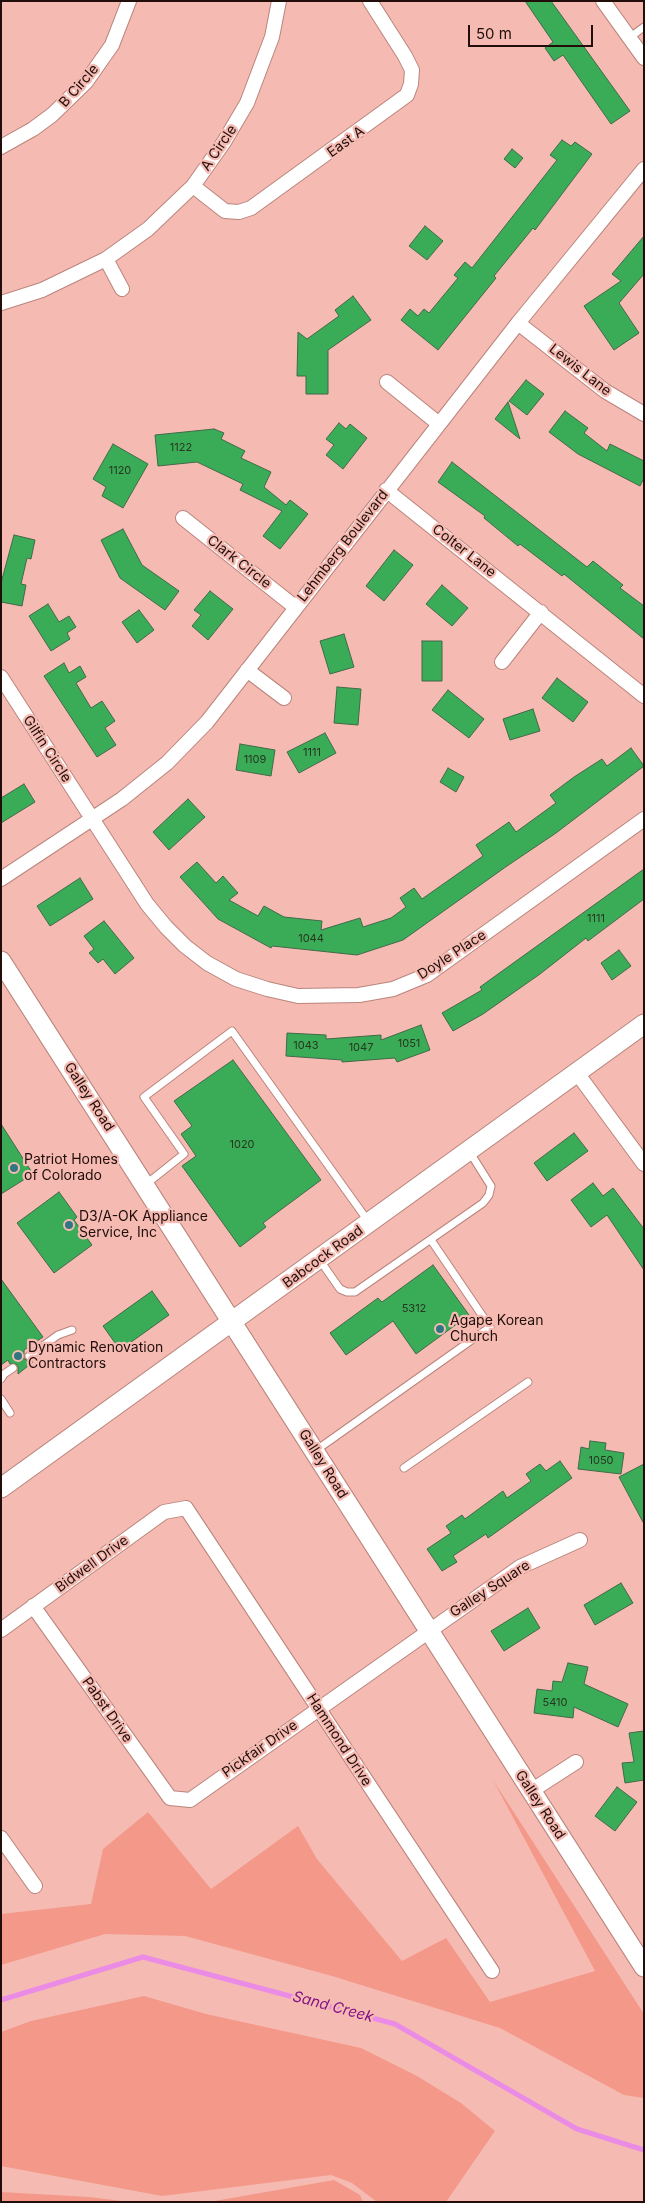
<!DOCTYPE html>
<html>
<head>
<meta charset="utf-8">
<style>
  body { margin:0 }
  #map { position:relative; width:645px; height:2203px; overflow:hidden; background:#f5bbb2; font-family:Inter,sans-serif }
  canvas { display:block }
  .frame { position:absolute; inset:0; border:2px solid #210e0b; pointer-events:none }
  .scale { position:absolute; left:468px; top:25px; width:125px; height:22px; box-sizing:border-box; border:2px solid #210e0b; border-top:0; padding-left:6px; font-size:15px; line-height:18px; white-space:nowrap; color:#210e0b; -webkit-text-stroke:4px #f5bbb2; paint-order:stroke }
</style>
</head>
<body>
<div id="map">
<canvas width="645" height="2203"></canvas>
<div class="frame"></div>
<div class="scale">50 m</div>
</div>
<script>
const c = document.querySelector('canvas').getContext('2d');
c.lineJoin = 'round';
function paint(path, color) { c.fillStyle = color; c.fill(path, 'evenodd'); }
const toPath = rows => new Path2D(rows.map(r => 'M' + r).join(''));
function strokePath(path, color, width, dash) { c.strokeStyle = color; c.lineWidth = width; c.lineCap = dash ? 'butt' : 'round'; c.setLineDash(dash || []); c.stroke(path); }
function write(font, color, halo, rows, align = 'center') {
  c.font = font + ' Inter,sans-serif'; c.lineWidth = 4.5; c.setLineDash([]); c.textBaseline = 'middle'; c.strokeStyle = halo; c.fillStyle = color; for (const [text, x, y, turn = 0] of rows) {
    c.save(); c.translate(x, y); c.rotate((+turn || 0) * Math.PI / 180); c.textAlign = isNaN(turn) ? turn : align; if (halo) c.strokeText(text, 0, 0); c.fillText(text, 0, 0); c.restore();
  }
}
paint(toPath([
  [493,1780,644,2014,644,2098,624,2095,500,2028,332,1976,185,1936,105,1934,1,1965,1,1914,91,1904,103,1849,148,1812,211,1889,298,1826,317,1859,402,1961,446,1938,490,2002,595,1971],
  [144,1996,206,2014,361,2048,417,2076,461,2103,495,2131,446,2202,377,2202,352,2183,331,2175,162,2196,1,2166,1,2032,31,2021],
  [334,2180,360,2195,363,2202,209,2202],
  [1,2192,89,2197,130,2202,1,2202]
]), '#f4988a');
strokePath(toPath([
  [1,2000,143,1957,395,2024,577,2129,644,2150]
]), '#ea8ce5', 5);
const building = toPath([
  [525,1,551,1,630,111,611,124,563,55,554,61,545,48,553,42,525,1],
  [562,140,571,146,575,142,592,154,535,230,533,228,494,276,496,278,438,350,401,320,410,309,418,316,424,309,429,313,458,278,454,275,465,262,472,268,557,160,550,155,562,140],
  [512,149,523,158,515,168,504,159,512,149],
  [425,226,443,241,427,260,409,246,425,226],
  [644,236,644,274,619,303,639,333,614,350,584,306,621,281,612,274,644,236],
  [353,296,371,320,328,350,328,394,306,394,306,376,297,376,298,332,307,339,339,316,335,310,353,296],
  [526,380,544,394,527,415,509,401,526,380],
  [508,402,520,439,495,419,508,402],
  [565,411,588,428,584,433,607,451,610,444,644,461,644,478,640,486,578,454,549,432,565,411],
  [339,423,346,429,350,424,367,438,343,469,326,455,334,445,326,439,339,423],
  [214,429,224,433,221,439,245,451,241,458,271,472,264,487,286,505,290,500,308,514,280,549,263,536,282,511,240,490,243,484,197,462,158,466,155,435,214,429],
  [113,444,148,464,123,508,102,496,106,487,93,479,113,444],
  [452,462,587,567,593,561,623,585,620,588,644,606,644,639,564,574,562,576,520,544,518,546,484,518,485,516,438,482,452,462],
  [123,529,142,565,179,591,165,610,120,578,101,540,123,529],
  [14,535,35,540,31,559,27,558,21,584,26,585,22,606,1,602,1,583,14,535],
  [394,550,413,565,384,601,366,586,394,550],
  [442,585,468,608,452,626,426,604,442,585],
  [210,591,233,609,208,640,192,626,201,615,194,610,210,591],
  [48,604,59,622,69,616,76,627,67,633,70,639,51,651,29,616,48,604],
  [139,610,154,630,137,643,122,622,139,610],
  [344,634,354,667,330,674,320,641,344,634],
  [422,641,442,641,442,681,422,681,422,641],
  [64,663,69,673,80,666,86,677,76,683,91,708,102,701,115,721,105,728,116,745,97,757,44,676,64,663],
  [557,678,588,702,573,722,542,698,557,678],
  [337,687,361,689,358,725,334,723,337,687],
  [448,690,484,719,469,738,432,710,448,690],
  [533,709,540,731,510,740,503,719,533,709],
  [325,733,336,753,299,773,287,752,325,733],
  [240,744,275,750,271,776,236,770,240,744],
  [631,748,644,766,556,833,507,866,403,940,357,955,272,946,271,948,218,919,180,877,197,862,216,883,223,876,238,893,229,900,258,916,264,906,284,917,322,921,321,930,360,918,363,927,391,918,406,907,400,898,414,888,422,899,483,856,476,845,509,822,516,832,556,803,550,795,574,777,602,759,607,766,631,748],
  [448,768,464,777,456,792,440,782,448,768],
  [24,784,35,802,1,823,1,798,24,784],
  [188,799,205,817,169,850,153,832,188,799],
  [644,869,644,899,588,941,586,938,540,974,483,1014,453,1031,442,1013,482,990,480,987,644,869],
  [80,878,93,899,50,926,37,906,80,878],
  [104,921,134,958,115,974,103,959,98,963,89,953,94,949,84,936,104,921],
  [619,950,631,966,612,980,601,963,619,950],
  [421,1025,430,1050,397,1062,395,1058,342,1062,342,1060,286,1056,287,1033,326,1035,326,1039,381,1035,381,1040,421,1025],
  [233,1060,321,1180,263,1223,266,1227,240,1247,182,1166,196,1156,181,1134,192,1126,174,1101,233,1060],
  [1,1124,33,1174,1,1194,1,1124],
  [574,1133,588,1151,547,1181,534,1163,574,1133],
  [593,1183,603,1196,613,1188,644,1229,644,1270,607,1215,591,1227,571,1200,593,1183],
  [59,1192,77,1217,74,1220,92,1245,54,1273,17,1223,59,1192],
  [433,1265,469,1315,416,1354,393,1321,346,1355,330,1333,378,1298,382,1302,433,1265],
  [1,1279,43,1337,24,1350,24,1359,33,1362,18,1374,18,1367,16,1364,10,1364,8,1360,1,1365,1,1279],
  [152,1291,169,1315,120,1350,103,1326,152,1291],
  [590,1441,606,1443,605,1450,624,1453,621,1474,578,1469,581,1447,589,1449,590,1441],
  [560,1461,572,1478,488,1538,486,1534,453,1556,457,1562,442,1571,427,1549,451,1533,446,1526,462,1515,465,1519,503,1491,507,1498,531,1481,526,1474,540,1464,546,1471,560,1461],
  [644,1464,644,1524,619,1477,644,1464],
  [621,1583,633,1603,595,1625,584,1605,621,1583],
  [528,1608,540,1628,504,1651,491,1631,528,1608],
  [568,1663,588,1667,584,1684,628,1704,618,1727,574,1707,573,1718,534,1713,537,1689,552,1691,553,1681,562,1682,568,1663],
  [644,1731,644,1780,625,1783,622,1763,634,1762,629,1733,644,1731],
  [617,1787,637,1802,615,1831,595,1816,617,1787]
]);
paint(building, '#3aac58');
strokePath(building, '#416948', 1);
const lane = toPath([
  [629,38,644,27],
  [145,1185,184,1154,144,1097,232,1031,368,1221],
  [319,1259,340,1289,347,1292,355,1292,483,1203,489,1195,491,1186,469,1151],
  [29,1356,58,1335,72,1330],
  [1,1379,4,1374,13,1368],
  [1,1399,10,1413],
  [315,1451,490,1327,431,1240],
  [404,1468,528,1382]
]);
const street = toPath([
  [603,1,644,58],
  [1,147,33,129,52,115,86,82,112,45,129,1],
  [193,186,225,211,239,212,251,208,407,95,411,84,412,70,405,56,370,1],
  [106,259,122,289],
  [1,303,42,290,106,259,148,229,193,186,224,142,247,103,272,37,279,1],
  [518,323,605,391,644,414],
  [387,382,439,424],
  [386,490,644,696],
  [183,518,295,607],
  [502,662,541,612],
  [247,670,284,698],
  [1,677,147,904,166,927,185,946,207,963,236,979,267,989,298,996,359,995,393,989,427,975,644,819],
  [1,879,122,799,167,763,207,722,518,323,644,169],
  [577,1073,644,1164],
  [33,1606,170,1798,190,1800,520,1567,580,1540],
  [1,1630,164,1512,186,1508,492,1971],
  [531,1791,576,1762],
  [1,1838,35,1886]
]);
const secondary = toPath([
  [1,961,644,1967],
  [1,1488,644,1024]
]);
strokePath(lane, '#ba847c', 9);
strokePath(street, '#ba847c', 16);
strokePath(secondary, '#ba847c', 21);
strokePath(lane, '#fff', 7);
strokePath(street, '#fff', 14);
strokePath(secondary, '#fff', 19);
for (const [x, y, r, color] of [
  [14,1168,5,"#307782"],
  [69,1225,5,"#307782"],
  [440,1329,5,"#307782"],
  [18,1356,5,"#307782"]
]) { const dot = new Path2D(); dot.arc(x, y, r, 0, 2 * Math.PI); c.fillStyle = color; c.fill(dot); strokePath(dot, '#f5bbb2', 2); }
write('11px', '#27361e', null, [
  ["1122",181,448],
  ["1120",120,471],
  ["1111",312,753],
  ["1109",255,760],
  ["1111",596,919],
  ["1044",311,939],
  ["1051",409,1044],
  ["1043",306,1046],
  ["1047",361,1048],
  ["1020",242,1145],
  ["5312",414,1309],
  ["1050",601,1461],
  ["5410",555,1703]
]);
write('14px', '#210e0b', '#f5bbb2', [
  ["B Circle",79,86,-49],
  ["East A",346,142,-36],
  ["A Circle",219,148,-56],
  ["Lewis Lane",580,370,38],
  ["Lehmberg Boulevard",343,546,-52],
  ["Colter Lane",464,551,38],
  ["Clark Circle",239,562,38],
  ["Gilfin Circle",47,749,57],
  ["Doyle Place",452,955,-33],
  ["Galley Road",89,1097,57],
  ["Babcock Road",323,1257,-36],
  ["Galley Road",323,1464,58],
  ["Bidwell Drive",92,1564,-36],
  ["Galley Square",490,1589,-33],
  ["Pabst Drive",107,1710,55],
  ["Hammond Drive",339,1740,57],
  ["Pickfair Drive",260,1749,-35],
  ["Galley Road",540,1805,57]
]);
write('14px', '#210e0b', '#f5bbb2', [
  ["Patriot Homes",24,1160],
  ["of Colorado",24,1176],
  ["D3/A-OK Appliance",79,1217],
  ["Service, Inc",79,1233],
  ["Agape Korean",450,1321],
  ["Church",450,1337],
  ["Dynamic Renovation",28,1348],
  ["Contractors",28,1364]
], 'left');
write('italic 15px', '#851184', '#f5bbb2', [
  ["Sand Creek",333,2007,15]
]);
</script>
</body>
</html>
